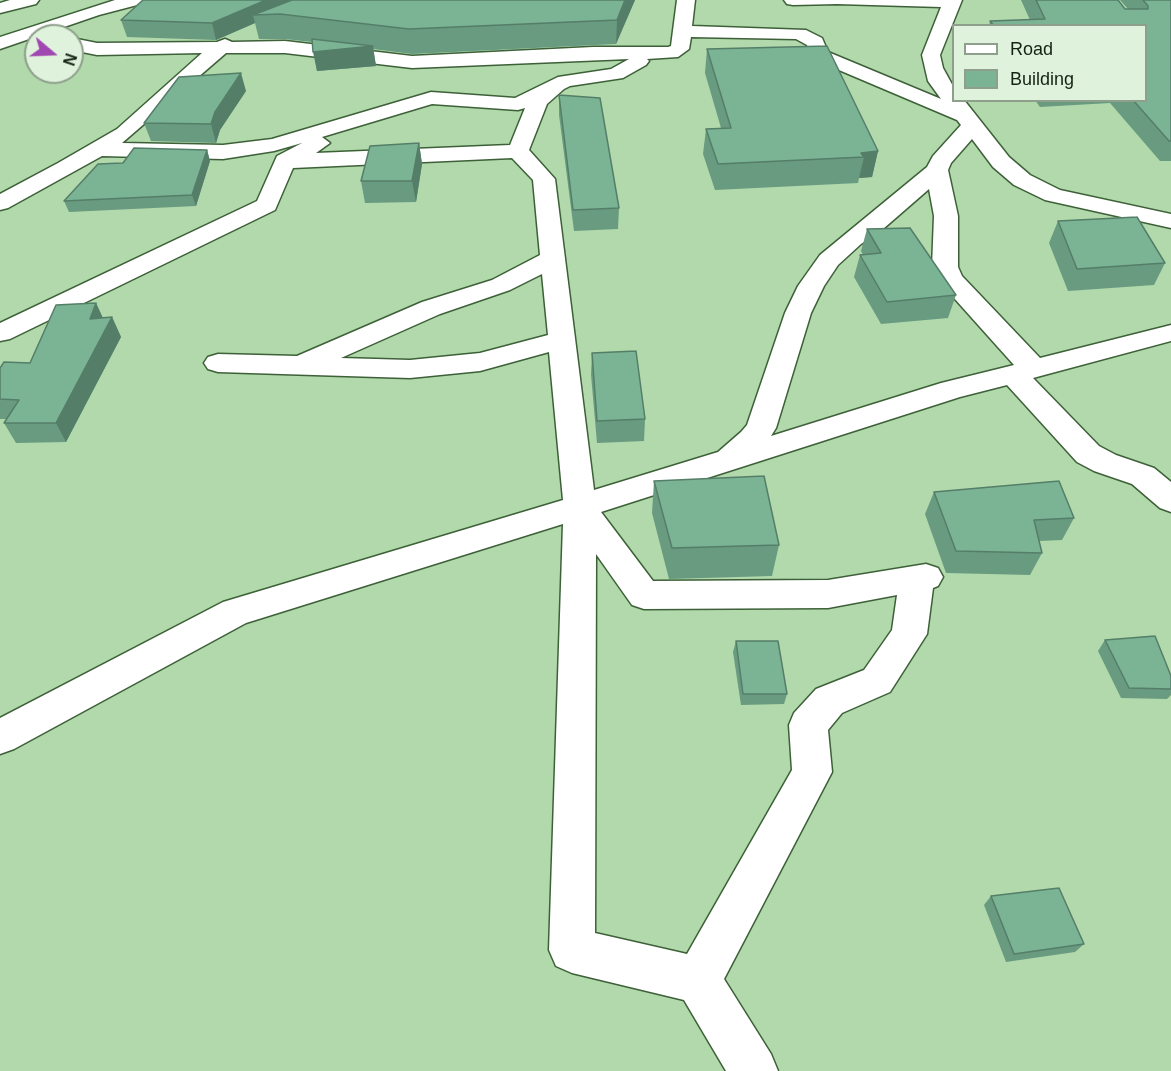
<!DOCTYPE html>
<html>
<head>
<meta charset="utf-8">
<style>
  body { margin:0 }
  #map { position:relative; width:1171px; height:1071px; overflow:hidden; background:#b1d9ab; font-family:Helvetica,sans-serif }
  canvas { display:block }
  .legend { position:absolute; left:952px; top:24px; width:195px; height:78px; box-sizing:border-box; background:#dff3dc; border:2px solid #8ea08b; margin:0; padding:8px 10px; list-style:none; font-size:18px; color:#152312 }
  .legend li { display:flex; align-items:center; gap:12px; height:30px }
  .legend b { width:30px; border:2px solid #8ea08b }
  .north { position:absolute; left:24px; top:24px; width:60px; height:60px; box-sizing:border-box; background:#dff3dc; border:2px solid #8ea08b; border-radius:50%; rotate:109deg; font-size:16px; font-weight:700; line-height:24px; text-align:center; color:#152312 }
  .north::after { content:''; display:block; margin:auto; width:21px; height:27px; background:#a147b2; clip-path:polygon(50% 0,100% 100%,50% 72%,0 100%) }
</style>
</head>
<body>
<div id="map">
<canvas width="1171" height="1071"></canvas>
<ul class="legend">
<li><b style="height:8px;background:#fff"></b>Road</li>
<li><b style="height:16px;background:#7ab495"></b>Building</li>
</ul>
<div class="north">N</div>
</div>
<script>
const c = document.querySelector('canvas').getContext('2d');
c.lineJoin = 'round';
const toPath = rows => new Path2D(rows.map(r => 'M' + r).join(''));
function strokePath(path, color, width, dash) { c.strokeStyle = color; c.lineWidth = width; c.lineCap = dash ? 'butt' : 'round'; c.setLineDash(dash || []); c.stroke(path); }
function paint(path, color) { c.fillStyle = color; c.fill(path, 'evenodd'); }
const street = toPath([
  [10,0,39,0,36,4,0,13,0,3,10,0],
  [115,0,144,0,141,4,99,15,0,49,0,37,115,0],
  [677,0,695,0,692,26,806,30,822,38,828,52,941,99,928,81,922,55,941,7,837,4,793,5,787,4,784,0,962,0,940,55,943,68,954,88,954,100,964,100,1009,157,1030,175,1060,190,1171,214,1171,228,1045,200,1014,185,993,167,972,139,951,163,948,170,958,216,958,267,962,276,1040,358,1171,325,1171,341,1033,378,1099,446,1116,455,1154,468,1171,482,1171,512,1160,508,1132,484,1094,471,1077,462,1007,385,960,397,601,512,653,581,828,580,926,564,938,568,943,577,938,586,933,588,927,634,890,692,842,713,828,730,832,772,724,979,771,1054,778,1071,726,1071,684,1000,572,973,556,966,549,950,563,524,246,623,14,749,0,754,0,718,223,602,563,500,549,352,480,371,410,378,218,372,208,369,204,363,208,357,218,354,297,356,422,302,492,280,540,255,533,180,512,158,293,168,275,210,10,339,0,341,0,323,257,201,277,156,302,143,274,151,223,159,102,156,8,208,0,210,0,194,58,163,117,129,202,53,97,55,72,50,72,38,97,43,217,42,225,39,232,42,285,41,412,56,593,47,668,47,671,46,677,0],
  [691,37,796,39,807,45,813,59,957,120,961,125,933,156,927,167,820,255,798,286,785,313,747,425,741,432,718,452,594,490,555,179,529,150,547,104,564,89,570,86,623,78,646,65,649,61,647,59,678,57,689,49,691,37],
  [226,53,285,53,412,68,629,59,611,69,558,77,515,98,431,92,272,139,223,145,122,143,226,53],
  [432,104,518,110,525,108,510,145,316,153,330,143,322,137,432,104],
  [929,189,934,216,932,267,937,279,1014,365,941,383,771,436,776,428,811,313,824,286,838,265,861,244,883,229,929,189],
  [542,274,548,335,480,353,410,360,341,358,440,314,510,290,542,274],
  [596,554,632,605,644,609,828,608,897,595,892,630,864,670,816,689,794,713,789,725,792,770,687,954,595,933,596,554]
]);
strokePath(street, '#3d6038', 3);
paint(street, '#fff');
paint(toPath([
  [292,0,635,0,616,44,412,54,373,49,376,66,317,71,312,42,285,39,259,39,255,23,216,40,127,37,121,20,289,2],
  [1021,0,1118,0,1125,9,1128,9,1120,0,1171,0,1171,161,1160,161,1110,103,1040,107,1035,100,1146,100,1146,26,989,26,990,21,1030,20],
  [707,49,878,151,872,177,859,178,858,183,715,190,703,154,706,129,721,128,705,73],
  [246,91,220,130,216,143,151,141,144,123],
  [559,95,619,208,618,229,574,231,559,115],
  [419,143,422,164,416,202,365,203,361,181],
  [207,150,210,161,196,206,69,212,64,201,123,163],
  [1058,221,1165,263,1154,285,1068,291,1049,243],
  [867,229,956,295,948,318,881,324,854,277,860,255,863,255,861,251],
  [96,303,103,318,112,317,121,337,66,442,16,443,4,423,6,419,0,419,0,368,30,363],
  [592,353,645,419,644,441,597,443,591,375],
  [654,481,779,545,772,576,669,579,652,513],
  [934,492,1074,518,1062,540,1039,541,1042,553,1030,575,946,573,925,514],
  [1105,640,1171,676,1171,695,1167,699,1121,698,1098,651],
  [736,641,787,694,784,704,741,705,733,652],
  [991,896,1084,944,1075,952,1006,962,984,905]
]), '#699b80');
paint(toPath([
  [266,0,289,0,291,8,253,15,255,23,216,40,212,23],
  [625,0,635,0,616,44,617,20],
  [373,46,376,66,317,71,313,52],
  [241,73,246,91,220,130,216,143,211,124,215,112],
  [419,143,422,164,416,202,412,181],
  [207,150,210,161,196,206,192,195],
  [878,151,872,177,859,178,864,157,861,153],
  [96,303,105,323,90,319],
  [112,317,121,337,66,442,56,423]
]), '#557e68');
const building = toPath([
  [143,0,266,0,212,23,121,20,143,0],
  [292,0,625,0,617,20,409,29,280,14,253,15,292,0],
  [1036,0,1118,0,1125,9,1148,9,1148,6,1143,0,1171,0,1171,141,1169,141,1133,100,1146,100,1146,26,994,26,990,21,1045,19,1036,0],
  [312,39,373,46,313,52,312,39],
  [827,46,878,151,861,153,864,157,718,164,706,129,731,128,707,49,827,46],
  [241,73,215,112,211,124,144,123,179,77,241,73],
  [559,95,600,98,619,208,573,210,559,95],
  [419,143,412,181,361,181,370,146,419,143],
  [134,148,207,150,192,195,64,201,98,164,123,163,134,148],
  [1137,217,1165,263,1077,269,1058,221,1137,217],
  [910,228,956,295,887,302,860,255,881,253,867,229,910,228],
  [96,303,90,319,112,317,56,423,4,423,19,400,0,399,0,368,4,362,30,363,56,305,96,303],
  [636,351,645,419,597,421,592,353,636,351],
  [764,476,779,545,672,548,654,481,764,476],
  [1059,481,1074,518,1034,520,1042,553,956,551,934,492,1059,481],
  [1155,636,1171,676,1171,689,1129,688,1105,640,1155,636],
  [736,641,778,641,787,694,743,694,736,641],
  [1059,888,1084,944,1014,954,991,896,1059,888]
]);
paint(building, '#7ab495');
strokePath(building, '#557e68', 1.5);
</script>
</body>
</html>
